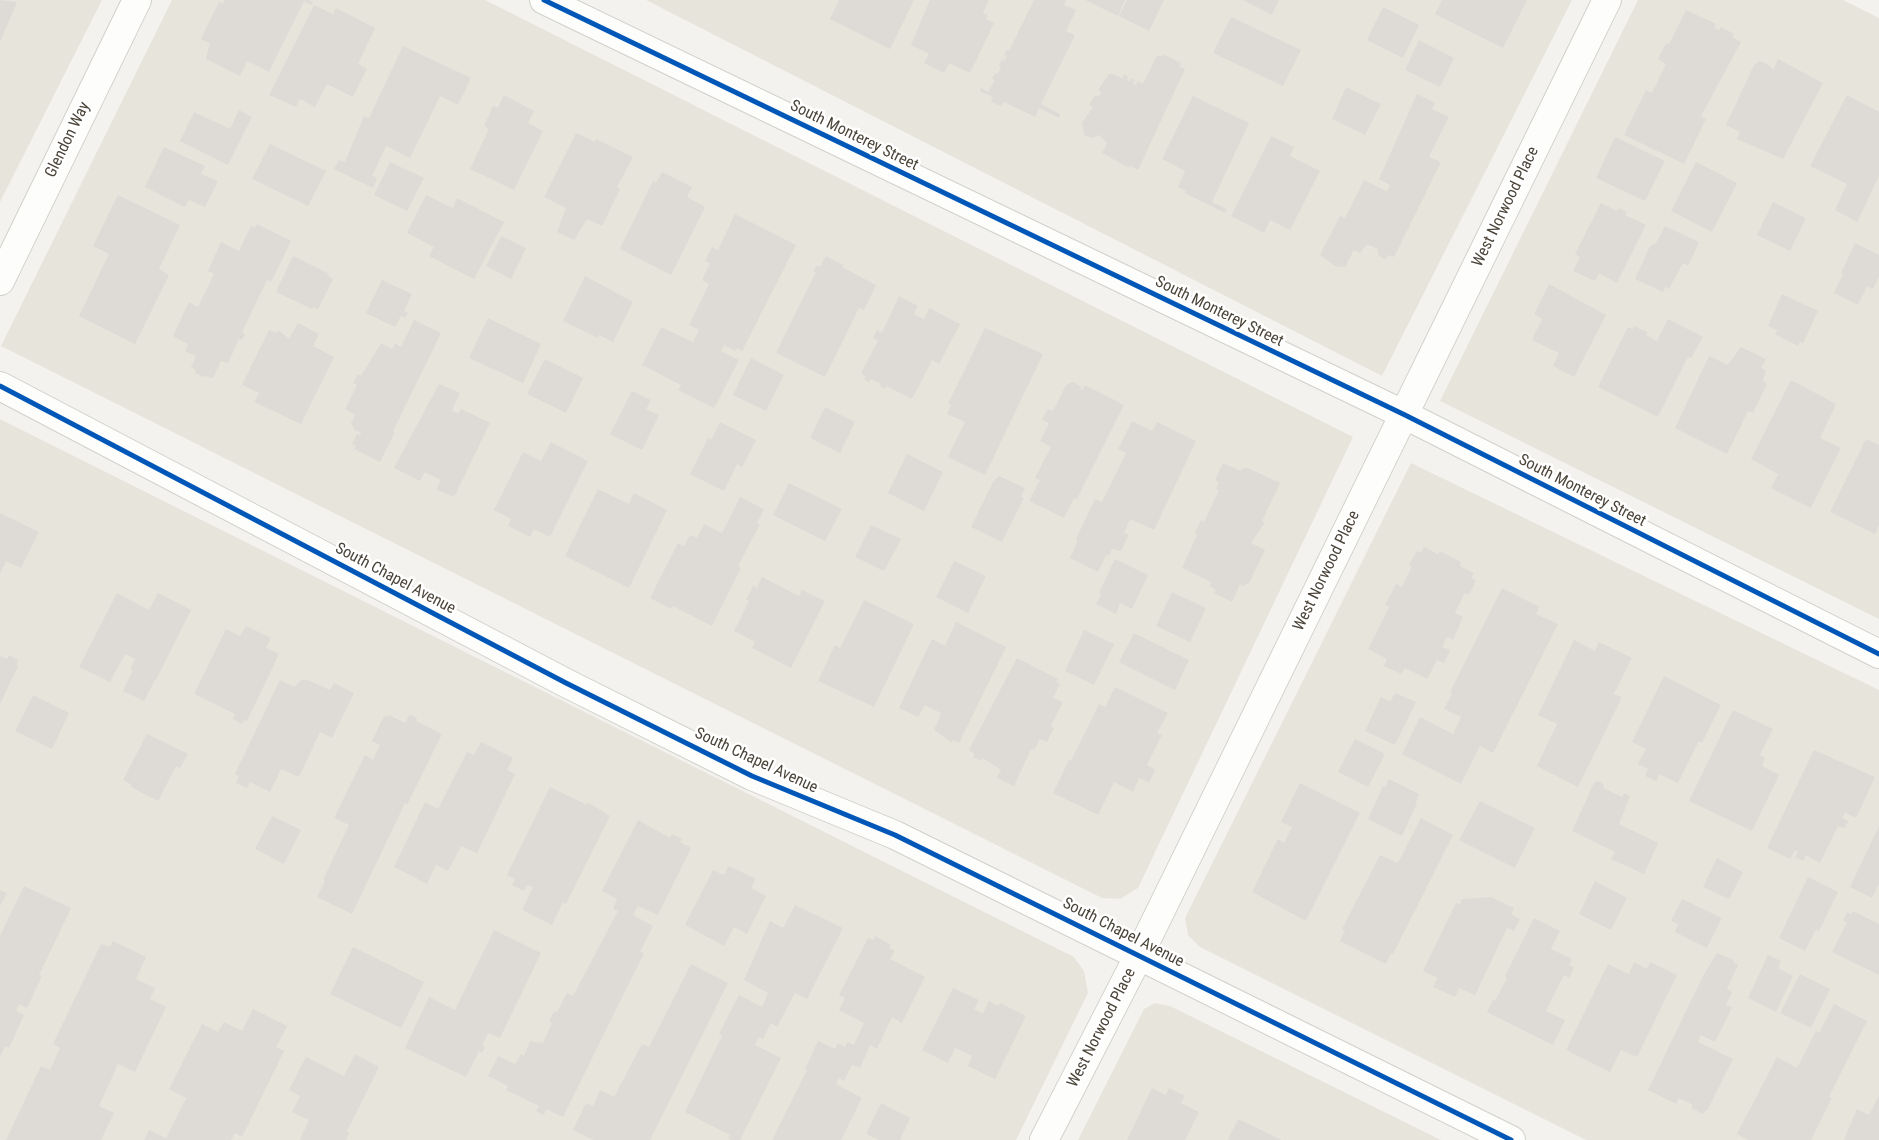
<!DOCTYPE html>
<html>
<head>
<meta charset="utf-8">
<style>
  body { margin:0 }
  canvas { display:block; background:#f4f2ee }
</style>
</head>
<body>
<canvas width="1879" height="1140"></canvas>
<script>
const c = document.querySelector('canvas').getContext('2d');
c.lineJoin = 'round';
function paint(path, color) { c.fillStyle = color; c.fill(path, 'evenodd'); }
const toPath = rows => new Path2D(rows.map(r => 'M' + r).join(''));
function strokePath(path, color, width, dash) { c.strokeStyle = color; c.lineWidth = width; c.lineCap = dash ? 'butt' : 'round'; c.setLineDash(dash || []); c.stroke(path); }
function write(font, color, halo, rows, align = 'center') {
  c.font = font + ' "Roboto Condensed",sans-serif'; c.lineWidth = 5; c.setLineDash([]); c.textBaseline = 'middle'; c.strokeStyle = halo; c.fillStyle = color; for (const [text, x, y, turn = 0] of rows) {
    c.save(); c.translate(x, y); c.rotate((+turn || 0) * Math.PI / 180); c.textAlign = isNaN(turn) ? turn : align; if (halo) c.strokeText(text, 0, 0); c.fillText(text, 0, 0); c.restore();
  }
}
paint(toPath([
  [0,0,102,0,0,202],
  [172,0,485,0,1353,437,1138,888,1120,899,1102,898,1,346],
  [646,0,1572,0,1382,376],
  [1638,0,1843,0,1879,18,1879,619,1440,401],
  [0,419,1074,957,1084,971,1088,993,1016,1140,0,1140],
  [1411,463,1879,690,1879,1140,1586,1140,1200,947,1188,935,1185,918],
  [1155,1003,1170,1006,1441,1140,1078,1140,1144,1009]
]), '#e7e4dc');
paint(toPath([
  [0,0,17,2,0,42],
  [225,0,309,0,313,2,311,5,304,1,269,72,247,61,240,76,206,59,210,43,201,39,219,2,223,4],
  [839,0,914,0,890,49,830,19],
  [930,0,989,0,983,13,988,15,986,19,994,23,970,73,949,63,944,73,924,63,929,54,911,45],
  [1034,0,1066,0,1064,5,1076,10,1066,31,1075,35,1041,104,1060,114,1059,118,1039,108,1035,117,1004,102,1001,106,991,102,993,97,980,91,981,88,988,92,995,80,992,79,995,73,998,74,1001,66,999,65,1002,60,1004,61,1007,56,1004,55,1007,49,1009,51],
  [1085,0,1125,0,1118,16],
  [1127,0,1164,0,1149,31,1119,16],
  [1243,0,1279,0,1272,15],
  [1442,0,1527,0,1503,48,1435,14],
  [314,5,333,14,336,8,375,28,358,64,367,69,353,97,327,84,315,107,300,99,296,107,269,95],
  [1383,7,1419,25,1403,58,1367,40],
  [1686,10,1716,24,1714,28,1719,30,1721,27,1734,34,1732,37,1741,42,1701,116,1706,119,1684,164,1624,135,1646,90,1652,93,1666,64,1658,59,1666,43,1669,44],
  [1231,17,1301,50,1283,86,1213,53],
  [1419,40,1454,58,1440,87,1405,70],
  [403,46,471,78,458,105,440,96,410,158,386,146,372,176,377,178,373,188,334,169,339,160,345,162,364,116,369,118],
  [1163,54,1181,63,1179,66,1185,69,1138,170,1130,166,1129,168,1102,153,1107,143,1099,135,1092,138,1084,135,1082,123,1093,107,1089,105,1095,95,1099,97,1101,92,1098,90,1110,73,1122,78,1124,74,1128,77,1127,80,1130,81,1131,78,1135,80,1133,84,1136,85,1138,81,1143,84,1157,55,1162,57],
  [1778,59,1823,83,1783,159,1737,139,1740,132,1726,125,1754,65,1760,61,1769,65,1773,70],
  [1346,87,1381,104,1365,135,1332,119],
  [1417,94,1435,103,1432,109,1449,117,1429,157,1441,162,1394,257,1389,255,1385,259,1378,255,1378,249,1367,244,1360,253,1354,250,1345,267,1335,266,1320,255,1340,216,1345,218,1364,180,1387,191,1390,185,1379,179],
  [504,95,534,111,528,123,543,131,514,190,470,169,489,129,484,126,493,106,498,108],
  [1847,95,1879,112,1879,176,1857,222,1835,210,1847,184,1810,166],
  [1193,96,1249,123,1212,202,1227,209,1225,213,1185,193,1186,191,1178,187,1185,171,1162,159],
  [239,110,252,117,228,165,180,141,194,112,230,129],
  [576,133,595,142,596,139,633,157,617,187,620,189,602,226,587,219,574,240,557,232,566,208,544,197],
  [1271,136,1294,147,1290,156,1320,171,1290,230,1270,220,1264,233,1231,216],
  [1615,137,1665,161,1645,201,1596,178],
  [270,144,326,171,308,206,252,179],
  [164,147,205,166,201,174,218,181,205,207,189,200,185,207,145,187],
  [390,162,424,178,407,211,374,195],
  [1696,162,1737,183,1712,232,1671,211],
  [662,172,692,187,687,197,705,207,671,275,620,249,653,181,656,183],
  [118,195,180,225,159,269,169,275,135,344,79,316,109,254,93,246],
  [426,195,453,208,457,198,504,222,474,279,429,256,434,247,407,233],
  [1773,202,1806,218,1790,251,1757,235],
  [1601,203,1617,211,1618,208,1627,212,1625,215,1646,225,1617,283,1599,273,1595,281,1573,271,1580,257,1575,254],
  [735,214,796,245,742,351,737,348,735,351,724,345,721,351,739,360,714,408,678,390,681,385,642,365,661,327,693,342,699,330,689,325,709,284,702,280,710,263,705,261,712,247,718,250],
  [257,224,291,241,271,282,267,280,242,332,245,334,242,340,239,339,228,363,221,361,213,378,205,376,204,377,195,373,196,370,191,367,196,356,185,351,188,344,173,336,189,302,198,307,214,274,208,271,221,242,239,251,251,226,255,228],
  [1665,226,1699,242,1688,266,1683,263,1669,289,1665,287,1663,292,1635,279,1650,246,1656,243],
  [501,236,526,248,511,279,486,266],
  [1855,243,1879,255,1879,277,1873,289,1867,286,1858,305,1834,293,1843,274,1841,273],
  [293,256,329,274,328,276,333,279,318,309,313,307,312,309,276,292],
  [826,256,843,265,842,267,876,285,864,310,859,308,825,377,776,353,816,272,813,271,817,265,820,267],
  [585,276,633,302,613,342,599,335,598,338,563,321],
  [382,280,412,294,404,311,408,313,405,318,401,316,395,327,366,313],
  [1549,284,1606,315,1574,377,1553,366,1559,353,1532,340,1542,319,1534,314],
  [1782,294,1818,311,1803,343,1800,342,1798,346,1775,334,1777,330,1768,326],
  [899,296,918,306,914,314,924,319,929,308,960,324,939,364,932,360,912,399,886,386,885,389,880,386,881,384,871,379,869,382,864,379,866,376,861,373,878,341,873,338,877,330,882,333],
  [488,318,541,344,523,383,469,358],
  [1668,319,1703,337,1691,358,1688,357,1658,417,1598,387,1628,327,1633,329,1634,326,1647,332,1646,335,1657,341],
  [414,320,441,333,393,431,395,432,380,462,354,449,356,446,352,444,357,434,360,435,361,433,355,430,351,423,355,415,345,409,357,385,353,383,358,374,361,376,381,343,392,349,395,343,401,347],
  [298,323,319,334,313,346,334,357,301,424,254,402,259,393,242,385,269,330,277,333,278,330,289,339],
  [985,328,1043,354,985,475,948,457,965,422,947,414,951,405,948,404],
  [1741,347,1766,359,1761,368,1766,371,1763,381,1767,384,1753,413,1748,411,1727,454,1675,428,1709,356,1728,365],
  [751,358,784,375,766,411,733,395],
  [545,359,583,378,566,413,527,394],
  [1791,380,1836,404,1820,438,1841,448,1811,508,1771,488,1778,474,1751,459],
  [1073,382,1080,386,1082,391,1085,385,1124,405,1077,499,1074,498,1064,518,1029,501,1040,480,1035,478,1051,447,1040,441,1049,423,1042,420,1048,409,1053,411,1066,385],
  [439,384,460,393,452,410,458,414,461,409,490,423,454,497,436,489,441,480,425,472,420,481,394,468],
  [632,391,651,400,646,409,659,415,642,450,610,434],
  [825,407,855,422,840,453,810,438],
  [1132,421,1152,431,1157,422,1196,441,1154,530,1130,519,1124,533,1129,534,1121,551,1112,549,1109,556,1106,555,1098,572,1070,558,1078,540,1076,539,1095,499,1102,502,1126,453,1118,449],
  [720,422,756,440,742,467,737,464,724,491,690,474,708,438,711,440],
  [1866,439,1879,445,1879,525,1875,534,1830,512],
  [551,442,588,461,550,537,534,529,530,537,508,526,511,519,494,510,523,452,541,461],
  [907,454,943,472,924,511,888,493],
  [1223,463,1241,471,1242,469,1248,468,1280,483,1262,521,1265,522,1251,543,1265,550,1249,583,1243,586,1240,584,1232,602,1214,593,1216,590,1210,586,1211,582,1182,568,1197,535,1195,533,1201,520,1204,522,1219,490,1216,489,1219,482,1215,480],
  [999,476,1025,488,1021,497,1024,498,1002,542,971,527,993,482],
  [789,483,842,509,825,541,773,515],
  [598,489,629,504,634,493,667,510,629,588,565,556],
  [740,497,764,509,757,523,760,524,738,566,741,568,712,626,673,606,671,609,650,598,678,543,684,546,690,535,697,538,704,524,722,533],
  [0,513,39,532,21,568,6,561,0,574],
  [871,525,901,539,884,571,855,557],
  [1424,547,1438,554,1440,551,1461,562,1460,566,1474,573,1471,578,1476,580,1469,595,1465,593,1455,613,1463,617,1453,640,1447,637,1442,647,1450,650,1444,663,1437,660,1427,679,1405,668,1401,674,1384,666,1387,659,1368,649,1389,607,1385,605,1396,584,1402,587,1412,566,1409,565,1417,551,1421,553],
  [1115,559,1148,575,1132,609,1120,603,1116,614,1096,604,1101,595,1099,593],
  [954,561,986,576,968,613,936,597],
  [762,577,799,596,802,590,825,601,791,668,752,648,755,642,734,631,749,601,746,600,753,586,757,588],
  [1502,588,1539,607,1536,614,1558,624,1493,753,1480,746,1461,784,1402,754,1420,717,1453,734,1461,717,1444,709,1452,694,1450,692],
  [1172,592,1206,608,1190,642,1156,626],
  [117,593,149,610,158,593,191,610,156,680,155,680,144,701,123,691,133,670,130,669,135,659,125,654,110,682,79,667],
  [864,600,914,624,874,707,818,681,835,645,840,648],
  [956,622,1006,647,959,743,952,740,951,742,934,730,941,713,925,705,918,717,899,708,932,639,945,646],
  [246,626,271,638,266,648,279,654,247,721,245,719,242,724,233,719,235,714,194,694,226,629,240,636],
  [1084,630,1114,644,1094,685,1065,671],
  [1134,633,1189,660,1175,690,1119,662],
  [1574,640,1595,651,1599,642,1632,658,1614,694,1622,697,1578,787,1537,766,1557,724,1538,715],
  [9,655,18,660,16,665,18,666,0,704,0,656,7,659],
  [1017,658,1058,679,1056,682,1060,684,1053,698,1063,702,1051,726,1054,728,1047,742,1040,739,1034,750,1031,749,1014,786,997,778,1001,770,983,758,982,761,973,757,975,754,969,750],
  [1664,676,1721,705,1702,743,1699,741,1678,783,1659,774,1656,781,1645,776,1648,769,1638,764,1646,749,1632,742],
  [280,680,294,687,302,680,308,680,330,690,334,683,354,693,332,738,320,732,299,777,281,769,270,792,250,782,247,788,236,783,239,776,235,774],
  [1115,687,1168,713,1157,733,1162,735,1147,765,1155,770,1149,783,1139,778,1133,792,1114,782,1098,815,1053,793,1069,760,1071,761,1099,704,1105,707],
  [1395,693,1416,702,1395,745,1365,731,1381,697,1390,702],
  [33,695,69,713,52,749,15,731],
  [1733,710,1773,729,1760,755,1765,758,1762,766,1779,775,1752,831,1689,801],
  [410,714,417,718,416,721,442,734,407,805,405,803,352,914,317,897,325,881,323,880,349,825,334,818,365,755,373,760,380,745,372,741,384,716,388,717,389,715,405,723],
  [147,734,188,754,180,768,176,766,158,801,131,787,132,785,123,780],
  [1355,739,1385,754,1368,787,1338,772],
  [481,742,513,758,507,770,515,774,477,853,461,846,448,871,436,865,427,884,394,867,425,802,438,809,467,752,474,755],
  [1814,750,1875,777,1856,818,1845,813,1842,818,1848,821,1845,828,1838,826,1820,863,1806,855,1803,861,1795,857,1798,852,1795,850,1790,859,1767,848],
  [1389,779,1419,794,1416,802,1417,803,1402,836,1368,819,1383,786,1385,787],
  [1598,781,1604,785,1603,788,1622,797,1624,793,1630,796,1619,824,1658,843,1644,874,1611,859,1615,852,1572,831,1594,783],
  [1300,783,1360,813,1306,921,1252,892,1278,839,1284,843,1292,827,1281,822],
  [550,787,587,805,587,802,610,816,566,904,563,902,552,925,522,910,533,887,527,885,524,891,512,885,515,879,507,875],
  [1480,801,1535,828,1515,868,1459,840],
  [272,816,301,830,284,864,255,849],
  [1421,818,1453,835,1393,954,1391,953,1386,964,1340,941,1345,930,1342,929,1380,855,1398,863],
  [638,820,670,838,672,834,682,839,680,842,691,848,658,915,638,906,633,915,653,926,640,952,644,953,563,1117,546,1109,544,1115,536,1111,539,1106,506,1090,508,1086,488,1076,498,1056,515,1064,521,1054,524,1056,530,1041,543,1043,552,1023,549,1022,554,1011,557,1012,567,993,573,996,618,911,613,909,617,899,602,891],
  [1879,826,1879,884,1872,898,1850,887],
  [1717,858,1743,872,1729,899,1703,887],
  [729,866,756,879,751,888,766,896,747,934,734,927,724,946,685,925,713,870,724,875],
  [1808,877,1838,892,1819,931,1816,929,1805,951,1779,938],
  [1595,881,1627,898,1611,930,1579,914],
  [24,886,71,908,39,975,42,976,27,1008,19,1004,16,1011,24,1015,9,1048,5,1046,0,1057,0,936],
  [0,890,7,893,0,906],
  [1491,897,1514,908,1511,914,1520,919,1514,931,1507,928,1475,995,1459,988,1455,997,1433,987,1438,978,1423,971,1456,903,1460,904,1462,899],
  [1682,899,1722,918,1707,948,1675,932,1678,924,1671,921],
  [795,905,843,928,807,999,795,993,777,1027,771,1023,763,1039,759,1037,755,1045,781,1058,740,1140,731,1140,728,1138,730,1135,685,1112,722,1036,719,1034,739,995,762,1007,768,993,744,980,770,921,783,928],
  [1853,911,1879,924,1879,975,1832,952,1847,922,1843,921,1847,912,1851,914],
  [1534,918,1560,931,1551,949,1572,959,1569,965,1574,967,1569,978,1564,975,1546,1011,1565,1020,1553,1045,1487,1012,1493,1000,1495,1001,1507,978,1505,976],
  [494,930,541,953,500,1038,488,1033,482,1045,485,1047,482,1053,479,1051,466,1077,405,1048,429,997,455,1010],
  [875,936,891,945,889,948,895,951,890,959,925,977,902,1023,892,1017,877,1049,870,1045,860,1068,852,1065,844,1081,839,1078,836,1084,862,1098,841,1140,772,1140,807,1070,805,1069,818,1041,835,1049,838,1043,845,1047,847,1042,854,1045,864,1023,839,1010,845,998,839,995,868,938,873,940],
  [113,941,146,957,136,979,155,988,150,999,166,1007,135,1072,118,1064,99,1106,114,1113,101,1140,6,1140,41,1066,50,1070,60,1048,53,1044,101,944,110,947],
  [353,947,424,982,401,1028,330,994],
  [1717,953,1734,960,1733,962,1738,965,1727,989,1732,992,1726,1005,1732,1007,1715,1042,1701,1035,1698,1042,1733,1059,1707,1111,1706,1110,1703,1114,1691,1108,1693,1105,1679,1098,1676,1104,1648,1090,1703,976],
  [1768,955,1781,961,1778,968,1793,976,1776,1012,1748,998],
  [1634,962,1647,969,1650,962,1677,975,1637,1057,1621,1050,1610,1072,1566,1050,1608,964,1629,974],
  [691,964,728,983,650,1140,593,1140,573,1130,586,1103,593,1106,600,1090,614,1097,642,1044,649,1047],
  [1800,974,1830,989,1811,1028,1780,1013],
  [953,988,979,1000,974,1009,983,1014,989,1001,998,1006,1000,1003,1026,1016,995,1079,968,1066,972,1056,955,1048,948,1063,922,1050],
  [1834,1004,1867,1021,1829,1097,1832,1098,1811,1140,1748,1140,1737,1134,1777,1057,1797,1068,1816,1031,1819,1033],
  [253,1009,287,1026,276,1047,284,1051,242,1137,235,1133,231,1140,144,1140,149,1130,166,1138,186,1098,169,1089,202,1024,218,1032,224,1022,242,1031],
  [355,1054,379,1067,347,1131,349,1133,346,1140,300,1140,309,1120,292,1112,300,1096,289,1090,306,1057,344,1076],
  [1152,1088,1166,1095,1169,1088,1185,1096,1181,1103,1199,1112,1185,1140,1127,1140],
  [1879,1095,1879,1140,1844,1140,1857,1109,1869,1115],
  [881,1103,910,1118,900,1140,879,1140,866,1134],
  [1238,1119,1282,1140,1228,1140]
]), '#dedbd6');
const minor = toPath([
  [544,0,1405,415,1879,654],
  [0,281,137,0],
  [1044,1140,1139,955,1607,0]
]);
const tertiary = toPath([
  [0,386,566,683,752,776,895,835,1511,1140]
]);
strokePath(minor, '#d2d0cb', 30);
strokePath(tertiary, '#d2d0cb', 30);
strokePath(minor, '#fdfdfc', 28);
strokePath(tertiary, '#fdfdfc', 28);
strokePath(toPath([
  [544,0,1405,415,1879,654],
  [0,386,566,683,752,776,895,835,1511,1140]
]), '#0057b8', 5);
write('16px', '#4b4439', '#fff', [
  ["South Monterey Street",854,136,26],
  ["Glendon Way",68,140,-64],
  ["West Norwood Place",1506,207,-64],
  ["South Monterey Street",1219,312,26],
  ["South Monterey Street",1582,491,27],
  ["West Norwood Place",1327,571,-64],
  ["South Chapel Avenue",395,579,28],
  ["South Chapel Avenue",756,761,25],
  ["South Chapel Avenue",1123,933,27],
  ["West Norwood Place",1102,1028,-63]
]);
</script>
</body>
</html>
